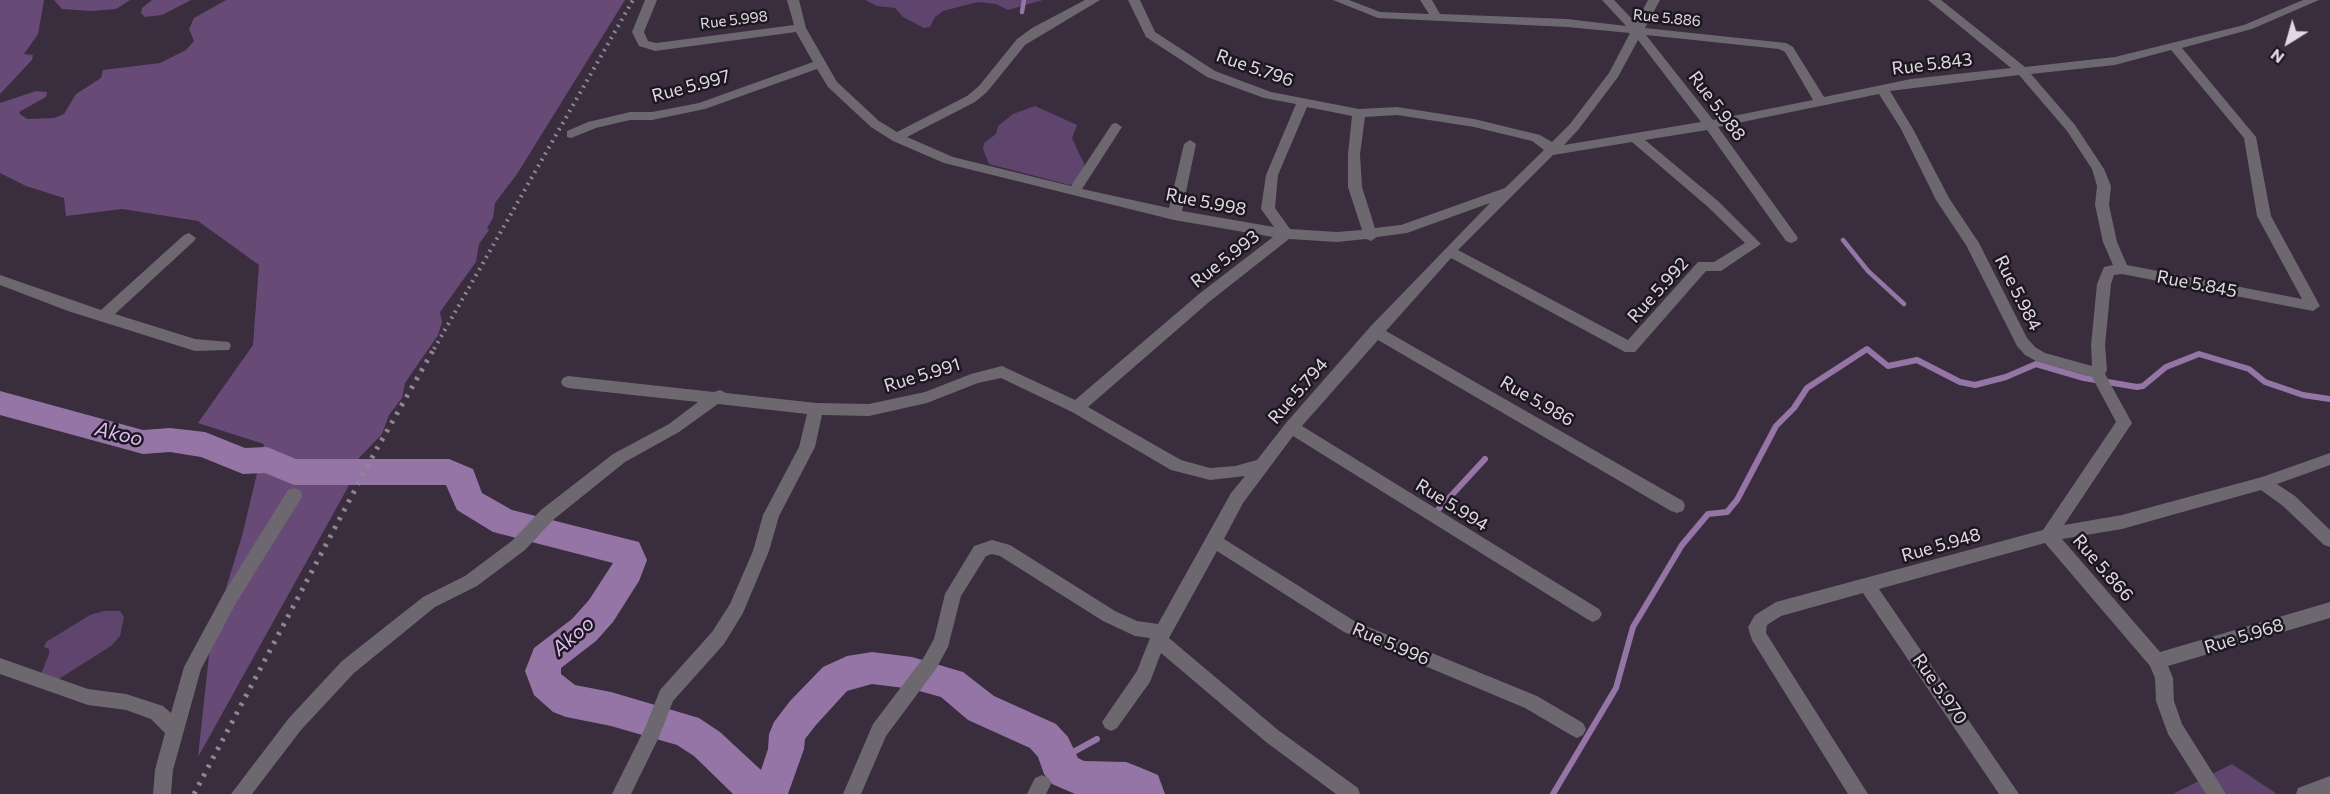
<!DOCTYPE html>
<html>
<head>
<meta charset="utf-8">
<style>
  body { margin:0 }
  #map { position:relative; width:2330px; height:794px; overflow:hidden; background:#392d3e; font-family:Commissioner,sans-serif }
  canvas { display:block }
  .north { position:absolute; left:2258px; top:12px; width:60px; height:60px; -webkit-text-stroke:4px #1d1820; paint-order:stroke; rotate:217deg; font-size:16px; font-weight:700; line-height:24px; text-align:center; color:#e0d9e4 }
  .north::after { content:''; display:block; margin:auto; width:21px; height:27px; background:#e0d9e4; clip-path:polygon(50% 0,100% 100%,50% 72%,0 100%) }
</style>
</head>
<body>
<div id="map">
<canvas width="2330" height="794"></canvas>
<div class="north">N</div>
</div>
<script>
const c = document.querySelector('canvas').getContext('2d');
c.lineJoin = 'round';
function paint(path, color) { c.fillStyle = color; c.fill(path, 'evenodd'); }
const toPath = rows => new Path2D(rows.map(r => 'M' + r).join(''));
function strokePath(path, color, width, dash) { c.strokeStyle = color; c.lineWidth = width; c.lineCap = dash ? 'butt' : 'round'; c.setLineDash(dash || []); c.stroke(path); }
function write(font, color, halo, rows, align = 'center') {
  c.font = font + ' Commissioner,sans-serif'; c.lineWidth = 5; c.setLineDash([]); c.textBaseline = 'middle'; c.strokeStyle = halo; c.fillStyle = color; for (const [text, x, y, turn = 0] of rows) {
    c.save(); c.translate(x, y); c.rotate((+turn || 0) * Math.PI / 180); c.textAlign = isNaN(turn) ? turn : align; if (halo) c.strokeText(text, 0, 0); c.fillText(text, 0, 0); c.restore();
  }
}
paint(toPath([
  [865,0,1043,0,1008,10,996,4,978,2,943,11,935,17,930,27,924,28,903,17,895,8,877,6],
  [1035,106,1077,125,1072,138,1084,164,1084,174,1078,181,1070,185,989,164,983,149,984,143,996,134,998,126,1013,114],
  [104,611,120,611,124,617,120,636,111,646,51,684,40,677,49,654,49,649,44,647,46,642,90,615],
  [2232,764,2277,794,2173,794]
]), '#5f456d');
paint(toPath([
  [0,0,44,0,38,34,24,54,33,55,32,60,0,94],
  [54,0,130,0,116,9,92,11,62,9],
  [152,0,191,0,162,15,145,17,141,13,142,8],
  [226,0,625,0,517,174,495,203,493,218,487,228,489,230,479,244,476,262,440,312,442,322,438,335,405,383,402,398,389,415,382,434,359,458,347,489,198,757,211,637,242,536,264,444,198,423,253,345,259,265,198,221,122,209,66,216,64,198,26,186,0,173,0,103,36,91,47,92,46,97,19,112,21,115,27,119,54,118,64,114,76,94,101,78,103,70,160,63,186,50,194,41,189,29,194,18]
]), '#684a77');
strokePath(toPath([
  [1022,12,1024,0],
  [1843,240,1868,271,1904,304]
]), '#9575a5', 4.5);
strokePath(toPath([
  [1436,512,1485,459],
  [1057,761,1097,739],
  [1553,794,1616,688,1633,627,1682,545,1708,514,1727,512,1737,500,1776,426,1794,408,1807,388,1867,349,1888,366,1917,360,1960,382,1975,385,2006,377,2036,364,2084,378,2137,387,2143,386,2166,367,2199,354,2249,369,2265,382,2303,395,2330,399]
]), '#9575a5', 6);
paint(toPath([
  [0,391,143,430,170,428,205,432,245,448,267,447,296,459,449,459,473,469,482,493,512,510,639,542,647,560,639,581,613,622,596,641,561,668,561,674,575,685,611,692,699,718,720,732,761,770,768,749,769,734,774,722,790,701,823,667,847,656,872,652,912,657,963,672,994,696,1056,724,1068,737,1078,758,1084,761,1126,762,1139,767,1158,775,1165,794,1075,794,1052,784,1044,774,1038,757,1030,748,968,720,941,697,912,689,872,684,847,691,816,725,805,739,804,749,788,794,733,794,694,756,677,745,611,726,566,717,553,712,534,695,525,671,534,648,572,619,589,600,613,563,493,532,457,510,446,485,294,485,265,473,243,474,201,457,170,452,143,454,0,415,0,391]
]), '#9575a5');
paint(toPath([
  [645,0,657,0,644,32,648,41,656,43,794,25,787,0,799,0,806,28,837,82,879,121,897,132,967,96,979,86,1017,39,1032,28,1085,0,1100,0,1025,45,987,92,975,102,907,137,953,157,1071,186,1112,124,1116,123,1122,127,1082,189,1169,208,1184,144,1190,140,1196,144,1182,211,1274,227,1261,209,1266,175,1296,104,1264,98,1207,77,1146,37,1128,0,1140,0,1155,32,1215,71,1271,92,1359,109,1397,107,1474,119,1540,135,1552,142,1570,124,1609,73,1630,33,1567,27,1378,18,1333,0,1349,0,1380,12,1429,14,1420,0,1432,0,1440,14,1567,19,1626,26,1602,0,1614,0,1636,23,1648,0,1660,0,1645,28,1786,43,1793,47,1824,97,1911,79,2011,68,1928,0,1941,0,2025,67,2115,57,2244,25,2303,0,2319,0,2252,29,2182,48,2256,137,2271,216,2320,306,2313,311,2122,274,2114,275,2111,284,2105,345,2107,370,2105,374,2132,423,2064,525,2122,515,2262,477,2330,453,2330,465,2277,484,2295,496,2330,530,2330,547,2324,545,2283,506,2261,490,2122,529,2062,539,2160,652,2330,602,2330,618,2168,666,2173,678,2174,701,2182,724,2226,794,2206,794,2168,734,2156,701,2155,678,2150,666,2045,543,1879,589,2019,794,1999,794,1863,593,1781,616,1767,625,1766,633,1868,794,1848,794,1752,640,1748,627,1755,615,1776,602,2043,530,2116,422,2092,377,2036,361,2025,355,2017,346,1966,245,1936,200,1901,129,1879,94,1718,127,1796,235,1798,238,1796,241,1791,243,1786,241,1707,130,1645,140,1718,201,1761,244,1721,271,1706,271,1635,352,1625,352,1451,258,1386,331,1683,501,1685,506,1683,511,1677,513,1671,511,1378,340,1302,426,1599,609,1602,614,1599,619,1593,622,1587,619,1293,436,1243,503,1224,539,1356,622,1537,696,1583,723,1586,729,1583,735,1577,738,1571,735,1525,708,1344,632,1217,551,1169,638,1278,730,1358,788,1360,794,1336,794,1266,742,1161,653,1150,682,1117,728,1111,731,1105,728,1102,722,1137,671,1150,638,1135,636,1103,621,1000,556,992,554,986,556,961,596,948,647,936,669,886,736,861,794,843,794,873,724,924,657,934,639,945,594,974,546,992,540,1010,545,1115,611,1137,621,1158,624,1231,493,1245,476,1210,480,1171,470,1072,412,1001,378,978,383,927,403,869,416,822,415,815,447,779,516,769,551,743,613,724,644,673,701,659,737,631,794,612,794,645,728,660,690,712,632,730,604,753,551,763,515,799,447,807,414,718,404,679,432,625,462,553,520,525,550,477,586,435,607,354,673,301,730,252,794,231,794,289,718,342,661,423,597,465,576,513,540,541,510,613,454,669,424,698,402,568,388,563,386,561,382,563,378,568,376,714,392,720,390,726,393,816,403,869,404,925,392,971,374,1002,366,1075,400,1199,294,1273,237,1174,220,944,163,893,141,871,127,828,87,817,69,705,109,652,120,630,120,596,128,571,138,567,137,567,131,588,122,630,112,652,112,699,103,813,62,796,32,655,51,639,46,632,32,645,0],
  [1646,35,1779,49,1785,52,1813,100,1713,120,1646,35],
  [1638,40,1701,122,1564,145,1578,130,1618,77,1638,40],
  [2171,50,2244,138,2257,216,2302,299,2127,265,2117,242,2109,205,2111,186,2104,169,2075,125,2031,74,2115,65,2171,50],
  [2019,75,2067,131,2092,169,2097,186,2095,205,2103,242,2113,265,2104,267,2097,284,2091,345,2092,366,2045,353,2035,347,2027,338,1979,243,1949,198,1913,129,1890,91,2019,75],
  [1307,107,1352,116,1348,154,1348,187,1362,230,1337,232,1290,229,1275,208,1278,175,1307,107],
  [1397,115,1474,127,1532,141,1544,150,1505,188,1401,225,1375,228,1362,187,1360,154,1365,117,1397,115],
  [1632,142,1708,207,1745,243,1714,262,1698,262,1628,340,1458,250,1553,155,1632,142],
  [1490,203,1370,327,1286,423,1257,460,1235,466,1210,468,1181,460,1088,407,1209,302,1289,239,1337,242,1366,239,1371,241,1377,237,1407,233,1490,203],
  [189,233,196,238,194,241,115,314,195,339,229,342,231,346,229,350,195,351,68,311,0,285,0,275,101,310,184,235,189,233],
  [294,488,300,490,302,495,300,500,236,603,201,669,173,770,171,794,153,794,155,770,165,733,151,719,126,710,88,705,0,674,0,658,88,689,126,694,163,706,171,713,184,667,224,593,288,490,294,488],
  [1042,775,1049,778,1051,784,1046,794,1027,794,1035,778,1042,775],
  [2330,776,2330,794,2296,794,2298,788,2330,776]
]), '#6d6770');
strokePath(toPath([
  [434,349,633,0]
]), '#908694', 4, [2, 5]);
strokePath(toPath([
  [194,794,375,452,435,347]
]), '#908694', 5, [3, 7]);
write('15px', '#e0d9e4', '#1d1820', [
  ["Rue 5.886",1667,18,6],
  ["Rue 5.998",734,20,-7]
]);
write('18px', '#e0d9e4', '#1d1820', [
  ["Rue 5.843",1932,64,-7],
  ["Rue 5.796",1255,68,19],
  ["Rue 5.997",691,86,-15],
  ["Rue 5.988",1717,106,53],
  ["Rue 5.998",1206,202,11],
  ["Rue 5.993",1225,259,-38],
  ["Rue 5.845",2197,284,11],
  ["Rue 5.992",1658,290,-48],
  ["Rue 5.984",2018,293,63],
  ["Rue 5.991",922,375,-17],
  ["Rue 5.794",1298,391,-49],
  ["Rue 5.986",1537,401,30],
  ["Rue 5.994",1452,505,32],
  ["Rue 5.948",1941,545,-16],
  ["Rue 5.866",2103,568,49],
  ["Rue 5.968",2244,636,-17],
  ["Rue 5.996",1391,644,23],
  ["Rue 5.970",1940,689,55]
]);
write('italic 20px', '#e2bcf6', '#1d1820', [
  ["Akoo",119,434,13],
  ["Akoo",573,636,-41]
]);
</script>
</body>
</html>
